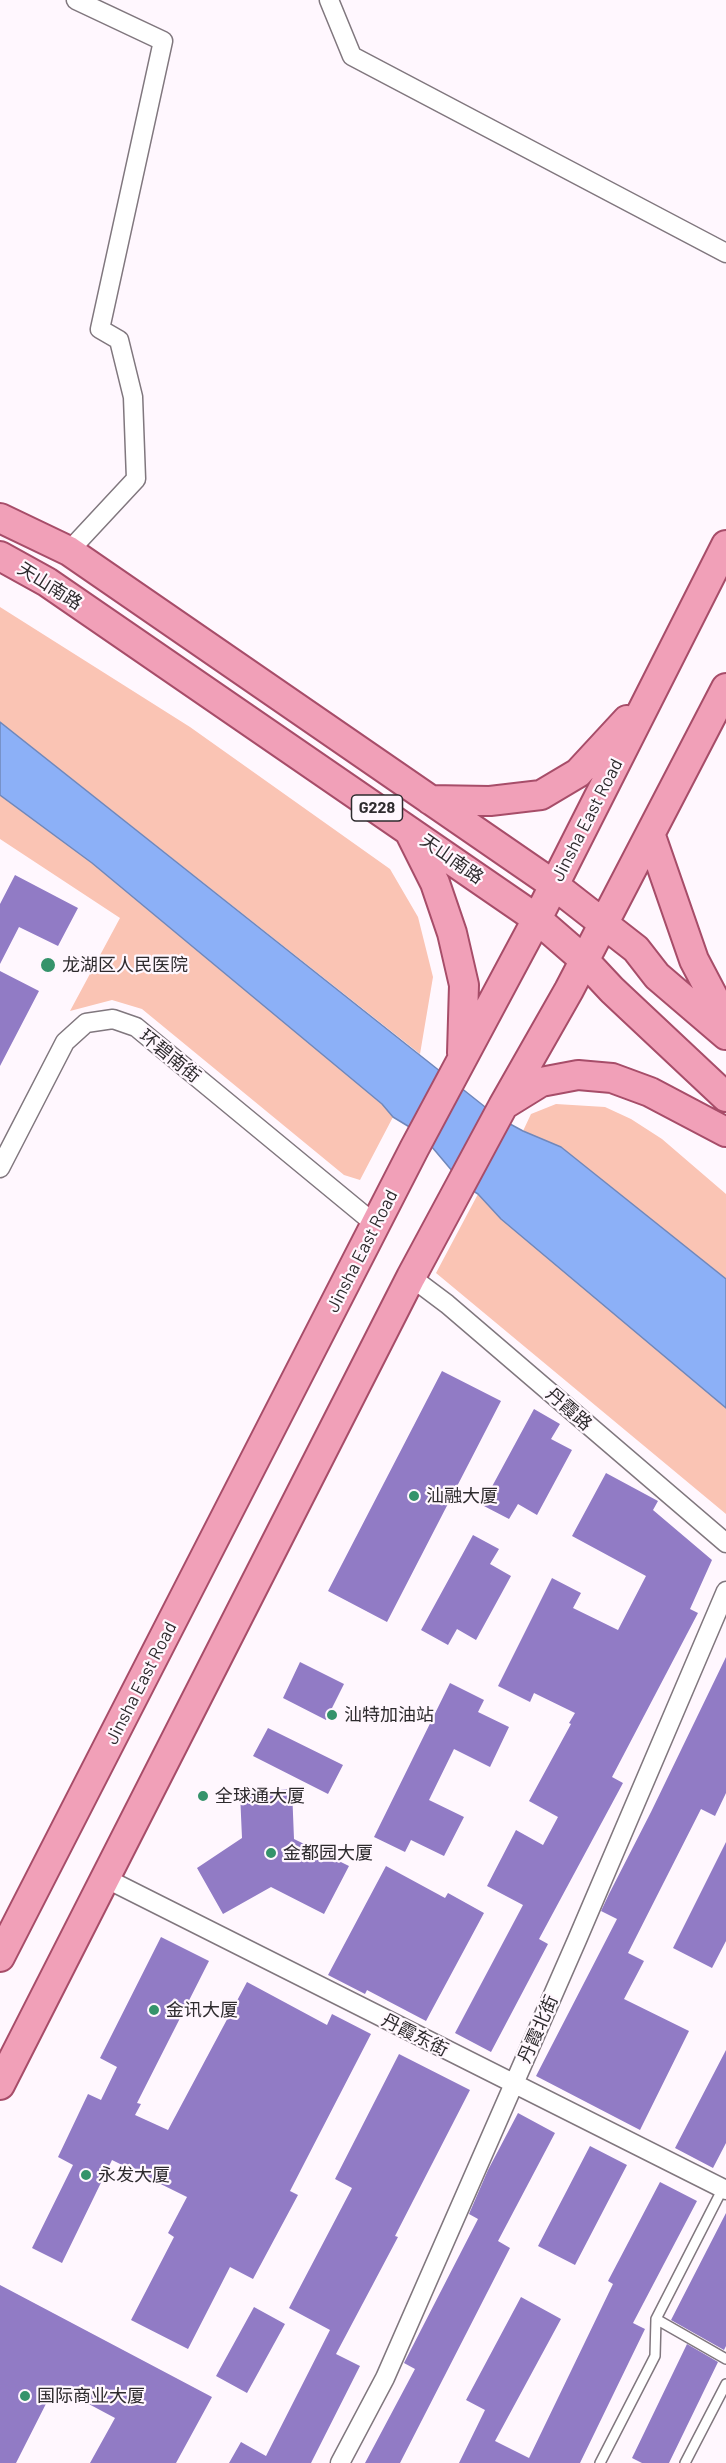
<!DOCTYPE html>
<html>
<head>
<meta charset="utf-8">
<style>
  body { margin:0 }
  canvas { display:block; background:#fff7fe }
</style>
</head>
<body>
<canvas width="726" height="2463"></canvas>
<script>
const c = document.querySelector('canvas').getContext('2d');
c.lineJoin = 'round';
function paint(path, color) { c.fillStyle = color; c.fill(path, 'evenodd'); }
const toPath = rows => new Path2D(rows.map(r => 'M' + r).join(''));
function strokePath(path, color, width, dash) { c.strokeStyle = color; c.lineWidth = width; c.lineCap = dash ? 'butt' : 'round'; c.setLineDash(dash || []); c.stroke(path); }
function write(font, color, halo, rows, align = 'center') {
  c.font = font + ' Barlow,"Noto Sans SC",sans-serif'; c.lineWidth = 4.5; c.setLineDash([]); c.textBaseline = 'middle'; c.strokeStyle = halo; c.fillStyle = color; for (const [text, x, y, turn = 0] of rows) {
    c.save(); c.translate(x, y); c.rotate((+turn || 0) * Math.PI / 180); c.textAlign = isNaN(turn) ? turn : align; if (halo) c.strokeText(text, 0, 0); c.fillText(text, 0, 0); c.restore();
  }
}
paint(toPath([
  [0,607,190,727,390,869,418,917,433,977,420,1054,0,722],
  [0,795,92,863,382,1104,393,1117,360,1180,344,1175,142,1009,112,1000,70,1011,120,918,0,839],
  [556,1104,605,1107,631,1119,662,1139,726,1194,726,1279,561,1147,523,1131,531,1114],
  [478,1194,501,1219,726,1408,726,1514,436,1273]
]), '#fac4b4');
const water = toPath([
  [0,722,499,1118,523,1131,561,1147,726,1279,726,1408,501,1219,478,1194,464,1185,421,1134,393,1117,382,1104,92,863,0,795,0,722]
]);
paint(water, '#8cb0f7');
strokePath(water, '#7088bb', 1.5);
paint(toPath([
  [15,875,78,908,58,946,19,927,0,964,0,904],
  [0,971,39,991,0,1066],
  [442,1371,501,1401,387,1622,328,1591],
  [534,1409,560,1424,551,1439,572,1450,537,1515,518,1504,509,1519,482,1505],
  [606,1473,658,1501,653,1510,712,1560,690,1609,698,1613,612,1777,623,1783,539,1939,548,1944,491,2052,455,2033,523,1905,487,1886,516,1830,543,1845,558,1817,529,1801,571,1724,569,1723,575,1713,534,1693,530,1702,498,1686,552,1578,581,1593,573,1608,618,1630,646,1576,572,1536],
  [473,1535,499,1549,490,1564,511,1576,476,1640,457,1629,448,1645,421,1630],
  [726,1657,726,1793,715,1816,701,1809,628,1953,644,1961,624,1999,689,2031,640,2130,536,2076,617,1919,601,1911,609,1894,651,1812],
  [300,1662,344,1684,326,1720,283,1698],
  [450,1683,484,1700,478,1712,509,1727,490,1767,454,1749,429,1800,464,1817,444,1856,411,1840,405,1852,374,1837],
  [268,1728,343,1765,328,1794,253,1756],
  [292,1789,294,1839,349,1866,324,1914,271,1887,223,1914,197,1868,242,1838,240,1793],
  [726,1842,726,1941,712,1968,673,1948],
  [386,1866,445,1898,448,1893,484,1913,426,2021,367,1990,365,1994,328,1975],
  [161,1937,209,1961,137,2103,141,2104,135,2115,168,2130,247,1982,327,2025,332,2014,371,2034,290,2191,298,2195,253,2279,230,2267,188,2349,131,2320,174,2237,168,2233,187,2197,112,2160,62,2263,32,2248,73,2165,58,2157,88,2094,101,2100,117,2067,100,2058],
  [726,2050,726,2143,713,2168,675,2148],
  [399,2054,470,2090,395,2236,398,2237,336,2354,360,2366,311,2463,229,2463,241,2442,266,2456,330,2330,289,2308,352,2188,335,2179],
  [518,2113,555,2133,498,2241,510,2248,400,2463,365,2463,415,2369,404,2363,478,2219,469,2214,488,2170],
  [590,2146,627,2165,575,2265,538,2246],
  [660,2182,697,2201,633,2323,645,2329,580,2463,459,2463,485,2410,466,2400,521,2297,561,2319,495,2441,529,2458,613,2284,608,2281],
  [726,2213,726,2346,724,2350,671,2320],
  [0,2285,212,2397,176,2463,90,2463,115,2418,55,2386,16,2463,0,2463],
  [254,2307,285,2324,247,2393,216,2376],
  [687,2344,718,2362,669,2463,642,2463,632,2458]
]), '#917bc5');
const service = toPath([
  [656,2319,726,2359],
  [600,2463,655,2356,656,2319,724,2186],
  [685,2463,726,2384]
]);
const minor = toPath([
  [329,0,352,56,726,253],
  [69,551,136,479,133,397,119,340,100,329,163,41,76,0],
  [0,1168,65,1042,86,1023,113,1019,136,1027,376,1225],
  [411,1277,447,1304,726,1543],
  [105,1878,726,2190],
  [340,2463,385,2378,577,1940,726,1591]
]);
const primary = toPath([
  [0,518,69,551,554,885,636,949,657,976,726,1035],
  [0,556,47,582,537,919,583,959,612,990,726,1097],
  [430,800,490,801,541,795,578,773,627,720],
  [409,831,435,883,452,933,464,985,462,1053],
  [651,836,694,960,726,1021],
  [507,1103,541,1082,578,1075,612,1078,650,1092,726,1132],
  [0,1957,414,1149,537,919,726,545],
  [0,2085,411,1277,503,1106,569,990,726,688]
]);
strokePath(service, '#80777e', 12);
strokePath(minor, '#80777e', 21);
strokePath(primary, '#a74d69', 32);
strokePath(service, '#fff', 9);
strokePath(minor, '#fff', 18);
strokePath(primary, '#f1a0b8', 28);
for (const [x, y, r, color] of [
  [48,965,8,"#35936b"],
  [414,1496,6,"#35936b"],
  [332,1715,6,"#35936b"],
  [203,1796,6,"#35936b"],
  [271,1853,6,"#35936b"],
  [154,2010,6,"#35936b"],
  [86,2175,6,"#35936b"],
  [25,2396,6,"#35936b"]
]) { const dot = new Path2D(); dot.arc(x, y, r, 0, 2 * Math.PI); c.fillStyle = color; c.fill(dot); strokePath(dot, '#fff7fe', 2); }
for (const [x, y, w] of [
  [377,808,51]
]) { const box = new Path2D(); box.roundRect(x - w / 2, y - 13, w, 26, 4.5); c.fillStyle = '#fff7fe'; c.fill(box); strokePath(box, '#2e2b2e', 1.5); }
write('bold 16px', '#2e2b2e', null, [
  ["G228",377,808]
]);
write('18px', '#2e2b2e', '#fff7fe', [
  ["天山南路",50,586,32],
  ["Jinsha East Road",587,820,-63],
  ["天山南路",452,859,35],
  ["环碧南街",170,1056,39],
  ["Jinsha East Road",362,1251,-63],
  ["丹霞路",569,1409,41],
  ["Jinsha East Road",141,1683,-63],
  ["丹霞北街",538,2029,-66],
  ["丹霞东街",415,2035,27]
]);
write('18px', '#2e2b2e', '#fff7fe', [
  ["龙湖区人民医院",62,965],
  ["汕融大厦",426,1496],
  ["汕特加油站",344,1715],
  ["全球通大厦",215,1796],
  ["金都园大厦",283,1853],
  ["金讯大厦",166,2010],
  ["永发大厦",98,2175],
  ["国际商业大厦",37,2396]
], 'left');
</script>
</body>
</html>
